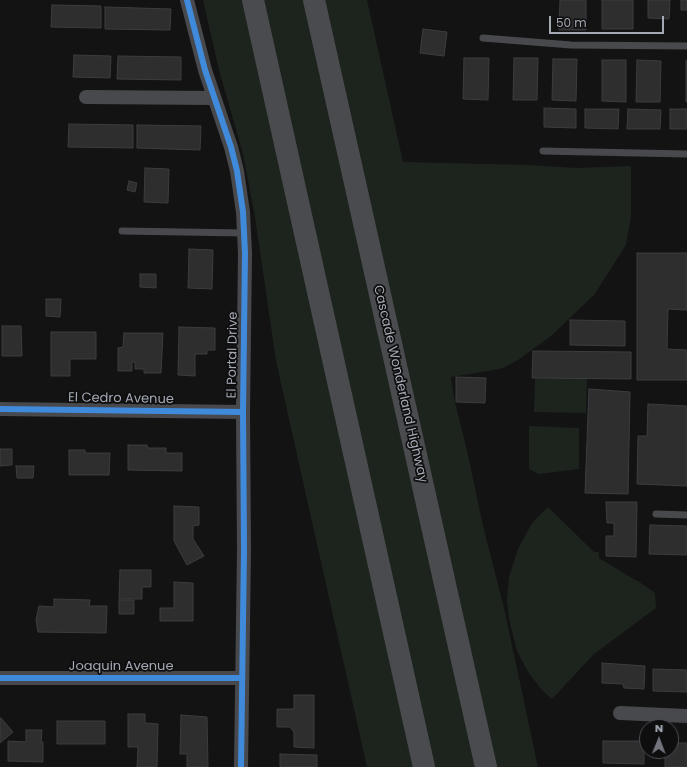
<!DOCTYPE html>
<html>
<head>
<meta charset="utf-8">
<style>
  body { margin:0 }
  #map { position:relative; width:687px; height:767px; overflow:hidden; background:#131314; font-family:Poppins,sans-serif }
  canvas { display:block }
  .north { position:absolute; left:639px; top:719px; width:40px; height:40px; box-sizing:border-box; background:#0e0e0f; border:1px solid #4a4c51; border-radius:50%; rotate:1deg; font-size:11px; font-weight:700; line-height:16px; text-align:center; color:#a5a9b4 }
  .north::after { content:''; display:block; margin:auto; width:14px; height:18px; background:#72747c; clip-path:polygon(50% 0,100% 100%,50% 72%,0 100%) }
  .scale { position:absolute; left:549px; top:16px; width:115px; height:18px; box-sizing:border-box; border:2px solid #a5a9b4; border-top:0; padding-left:5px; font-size:12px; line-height:14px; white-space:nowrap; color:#a5a9b4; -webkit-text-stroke:3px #0e0e0f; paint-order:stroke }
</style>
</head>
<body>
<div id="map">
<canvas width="687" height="767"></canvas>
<div class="north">N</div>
<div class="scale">50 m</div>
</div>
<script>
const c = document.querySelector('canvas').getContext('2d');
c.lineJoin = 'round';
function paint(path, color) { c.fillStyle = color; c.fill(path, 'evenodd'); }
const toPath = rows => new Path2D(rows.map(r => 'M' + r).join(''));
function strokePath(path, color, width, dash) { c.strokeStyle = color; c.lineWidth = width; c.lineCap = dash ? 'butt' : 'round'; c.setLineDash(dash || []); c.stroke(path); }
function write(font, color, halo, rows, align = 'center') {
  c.font = font + ' Poppins,sans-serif'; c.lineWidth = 3.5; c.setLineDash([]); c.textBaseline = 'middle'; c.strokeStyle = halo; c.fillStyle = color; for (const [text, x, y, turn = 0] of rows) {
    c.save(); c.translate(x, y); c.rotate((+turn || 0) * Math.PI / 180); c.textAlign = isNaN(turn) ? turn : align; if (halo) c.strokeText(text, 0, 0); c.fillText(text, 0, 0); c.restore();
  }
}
paint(toPath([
  [203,0,367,0,403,162,528,165,577,168,631,166,631,216,626,245,594,295,551,336,518,360,503,368,494,370,451,377,454,398,468,455,483,526,504,608,538,767,367,767,276,361,255,217,243,154,219,70],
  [535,379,587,379,586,413,534,412],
  [529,426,579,428,579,469,539,474,529,469],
  [548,507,594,552,599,552,599,558,637,581,638,581,655,593,656,608,594,654,552,699,542,690,528,672,517,651,509,619,507,600,509,577,518,549,532,523]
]), '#1d241e');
const building = toPath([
  [560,0,586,0,586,30,559,30,560,0],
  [602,0,633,0,633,29,602,29,602,0],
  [648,0,670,0,669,19,648,18,648,0],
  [681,0,687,0,687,10,681,10,681,0],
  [52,5,101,6,101,28,51,27,52,5],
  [105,7,171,9,170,30,105,29,105,7],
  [423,29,447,32,444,56,420,53,423,29],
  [74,55,111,56,110,78,73,77,74,55],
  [118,56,181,57,181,80,117,79,118,56],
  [464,58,489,58,488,100,463,99,464,58],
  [514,58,538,58,537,100,513,100,514,58],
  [553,59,577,59,576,101,552,100,553,59],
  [602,60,626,60,626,102,602,101,602,60],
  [637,60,661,61,660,102,636,102,637,60],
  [686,61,687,61,687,102,686,102,686,61],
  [544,108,576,109,576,128,544,127,544,108],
  [585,109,619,109,618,129,585,128,585,109],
  [628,109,661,110,660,129,627,129,628,109],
  [670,109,687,109,687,129,670,129,670,109],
  [69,124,133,125,133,148,68,147,69,124],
  [137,125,201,126,200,150,137,148,137,125],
  [145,168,169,169,168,203,144,202,145,168],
  [129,181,137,183,135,192,127,190,129,181],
  [189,249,213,250,212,289,188,288,189,249],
  [637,253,687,253,687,310,668,309,667,349,687,350,687,380,637,380,637,253],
  [140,274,156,274,156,288,140,287,140,274],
  [46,299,61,299,60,317,46,316,46,299],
  [570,320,625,321,625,346,570,345,570,320],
  [2,326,21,326,22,356,2,356,2,326],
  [179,327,215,328,215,350,207,350,207,354,195,354,195,376,178,375,179,327],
  [51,332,96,332,96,359,70,359,70,376,51,376,51,332],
  [124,333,163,333,161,373,144,373,144,369,135,369,135,362,132,362,132,371,118,371,118,348,123,347,124,333],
  [533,351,631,352,631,379,532,378,533,351],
  [456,377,486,378,485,403,456,402,456,377],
  [589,389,630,392,628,494,585,493,589,389],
  [648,404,687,406,687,486,637,484,638,436,647,436,648,404],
  [128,445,147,445,148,448,166,448,166,453,182,453,182,471,128,470,128,445],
  [0,449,12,449,12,465,0,466,0,449],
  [69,450,85,450,85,453,110,453,109,475,69,475,69,450],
  [16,466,34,466,33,478,17,478,16,466],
  [606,502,637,502,636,557,606,556,606,536,614,536,614,523,607,523,606,502],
  [174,506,199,507,199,525,193,526,193,539,204,556,187,565,174,541,174,506],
  [650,525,687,526,687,555,649,554,650,525],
  [120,570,151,570,151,587,142,587,142,599,119,599,120,570],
  [174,582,193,583,193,621,160,621,160,608,174,608,174,582],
  [54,599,90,600,89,606,107,606,106,633,38,632,36,620,39,606,54,607,54,599],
  [119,600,134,600,134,614,119,614,119,600],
  [602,663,645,666,644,689,624,688,623,684,602,683,602,663],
  [653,669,687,670,687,692,653,691,653,669],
  [294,695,314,695,314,748,294,747,294,732,290,727,277,727,277,709,294,709,294,695],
  [128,714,145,714,145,723,158,724,157,767,137,767,138,747,128,747,128,714],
  [181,715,207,717,208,767,187,767,187,754,180,754,181,715],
  [1,718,13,732,0,743,0,719,1,718],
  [57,721,105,721,105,744,57,744,57,721],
  [26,730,42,730,41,742,43,742,43,762,8,761,8,741,26,742,26,730],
  [603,741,644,741,644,764,603,763,603,741],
  [671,743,687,743,687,767,665,767,665,751,671,751,671,743],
  [280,754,317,755,317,767,280,767,280,754]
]);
paint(building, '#2e2e2f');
strokePath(building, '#3c3d40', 1);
strokePath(toPath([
  [483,38,571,45,687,46],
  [543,151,687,154],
  [122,231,244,233],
  [656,514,687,515]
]), '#48494c', 7);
strokePath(toPath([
  [187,0,205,70,231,147,237,171,243,212,245,253,243,412,244,550,241,767],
  [86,97,213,98],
  [0,409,243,412],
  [0,678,242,678],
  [620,713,687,716]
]), '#48494c', 14);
strokePath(toPath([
  [253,0,424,767],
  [314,0,486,767]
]), '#4a4b4e', 22);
strokePath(toPath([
  [187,0,205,70,231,147,237,171,243,212,245,253,243,412,244,550,241,767],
  [0,409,243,412],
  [0,678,242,678]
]), '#408adc', 6);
write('13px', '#a5a9b4', '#0e0e0f', [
  ["El Portal Drive",233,355,-89],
  ["Cascade Wonderland Highway",400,384,77],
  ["El Cedro Avenue",121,399,1],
  ["Joaquin Avenue",121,667]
]);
</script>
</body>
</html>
